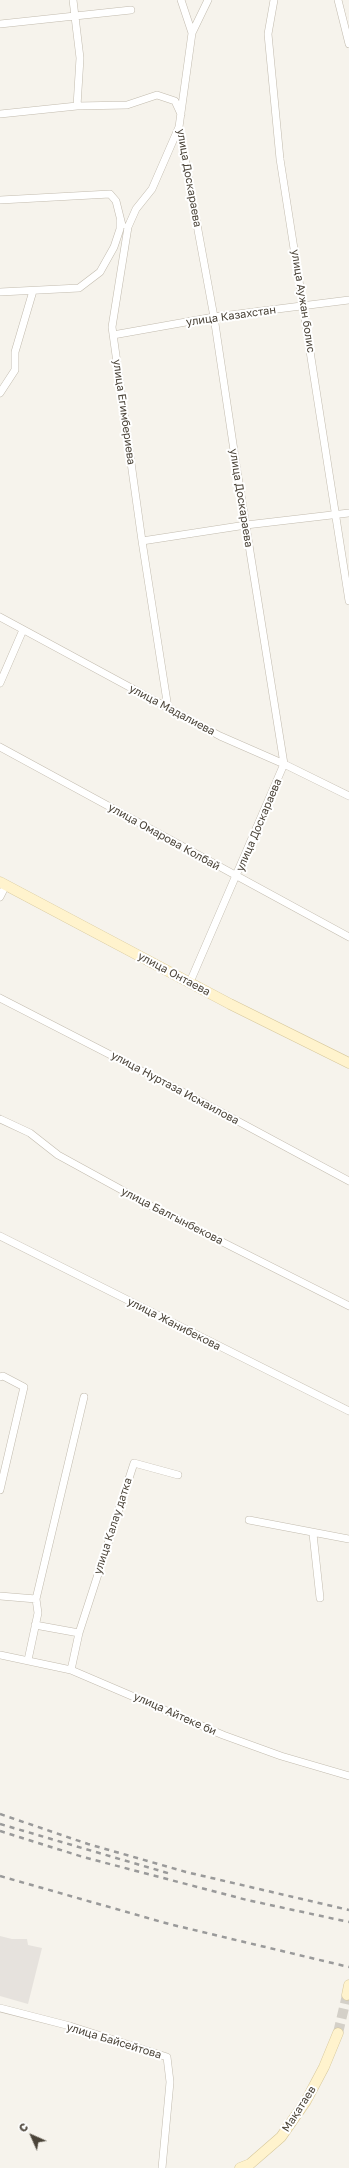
<!DOCTYPE html>
<html>
<head>
<meta charset="utf-8">
<style>
  body { margin:0 }
  #map { position:relative; width:349px; height:2168px; overflow:hidden; background:#f6f3ec; font-family:"Golos Text",sans-serif }
  canvas { display:block }
  .north { position:absolute; left:12px; top:2116px; width:40px; height:40px; -webkit-text-stroke:3px #fff; paint-order:stroke; rotate:315deg; font-size:11px; font-weight:700; line-height:16px; text-align:center; color:#4b4439 }
  .north::after { content:''; display:block; margin:auto; width:14px; height:18px; background:#4b4439; clip-path:polygon(50% 0,100% 100%,50% 72%,0 100%) }
</style>
</head>
<body>
<div id="map">
<canvas width="349" height="2168"></canvas>
<div class="north">С</div>
</div>
<script>
const c = document.querySelector('canvas').getContext('2d');
c.lineJoin = 'round';
function paint(path, color) { c.fillStyle = color; c.fill(path, 'evenodd'); }
const toPath = rows => new Path2D(rows.map(r => 'M' + r).join(''));
function strokePath(path, color, width, dash) { c.strokeStyle = color; c.lineWidth = width; c.lineCap = dash ? 'butt' : 'round'; c.setLineDash(dash || []); c.stroke(path); }
function write(font, color, halo, rows, align = 'center') {
  c.font = font + ' "Golos Text",sans-serif'; c.lineWidth = 4; c.setLineDash([]); c.textBaseline = 'middle'; c.strokeStyle = halo; c.fillStyle = color; for (const [text, x, y, turn = 0] of rows) {
    c.save(); c.translate(x, y); c.rotate((+turn || 0) * Math.PI / 180); c.textAlign = isNaN(turn) ? turn : align; if (halo) c.strokeText(text, 0, 0); c.fillText(text, 0, 0); c.restore();
  }
}
paint(toPath([
  [0,1936,12,1939,27,1939,28,1945,42,1948,28,2004,0,1996]
]), '#e6e2dd');
strokePath(toPath([
  [338,2033,347,1995]
]), '#d4d0c8', 10, [10, 5]);
const minor = toPath([
  [73,0,80,58,77,106],
  [181,0,192,33],
  [274,0,268,34,280,159,349,601],
  [338,0,349,44],
  [0,24,131,10],
  [0,114,77,106,127,105,157,95,175,101,181,114],
  [0,200,110,194,116,201,122,225],
  [0,292,79,288,100,272,114,247,120,229,120,220],
  [113,335,214,317,349,300],
  [0,393,15,370,15,352,33,291],
  [142,541,246,525,349,513],
  [0,617,220,736,284,764,349,796],
  [0,683,23,630],
  [168,708,142,541,112,327,128,227,136,209,152,189,179,127],
  [0,747,349,937],
  [0,897,6,885],
  [190,982,284,764,236,464,214,317,179,127,192,33,208,0],
  [0,998,206,1104,349,1181],
  [0,1119,30,1133,58,1155,151,1206,349,1306],
  [0,1236,349,1411],
  [0,1377,3,1376,24,1387,0,1490],
  [249,1520,349,1539],
  [313,1534,320,1598],
  [0,1596,36,1599],
  [35,1625,79,1633],
  [0,1655,71,1670,223,1735,281,1756,349,1776],
  [28,1660,38,1613,36,1599,84,1397],
  [71,1670,79,1633,134,1463,178,1475],
  [0,2008,70,2026,167,2057,170,2082,162,2168]
]);
const secondary = toPath([
  [0,882,230,1004,349,1063],
  [347,1995,349,1985],
  [240,2168,250,2164,281,2137,306,2101,324,2067,338,2033]
]);
strokePath(minor, '#c2bbae', 8);
strokePath(secondary, '#d6c79b', 11);
strokePath(minor, '#fff', 7);
strokePath(secondary, '#fff3cd', 10);
strokePath(toPath([
  [0,1814,88,1844,186,1872,349,1910],
  [0,1824,171,1874],
  [0,1831,83,1857,247,1900,349,1922],
  [0,1876,169,1924,349,1967]
]), '#9a9a9a', 2.5, [5, 5]);
write('11px', '#4b4439', '#fff', [
  ["улица Доскараева",189,178,80],
  ["улица Аужан болис",303,301,81],
  ["улица Казахстан",231,316,-8],
  ["улица Егимбериева",124,412,82],
  ["улица Доскараева",241,498,81],
  ["улица Мадалиева",172,710,28],
  ["улица Доскараева",259,825,-67],
  ["улица Омарова Колбай",164,837,29],
  ["улица Онтаева",174,974,28],
  ["улица Нуртаза Исмаилова",175,1088,28],
  ["улица Балгынбекова",172,1216,27],
  ["улица Жанибекова",174,1324,27],
  ["улица Калау датка",113,1526,-72],
  ["улица Айтеке би",175,1714,24],
  ["улица Байсейтова",114,2041,17],
  ["Мақатаев",299,2109,-57]
]);
</script>
</body>
</html>
